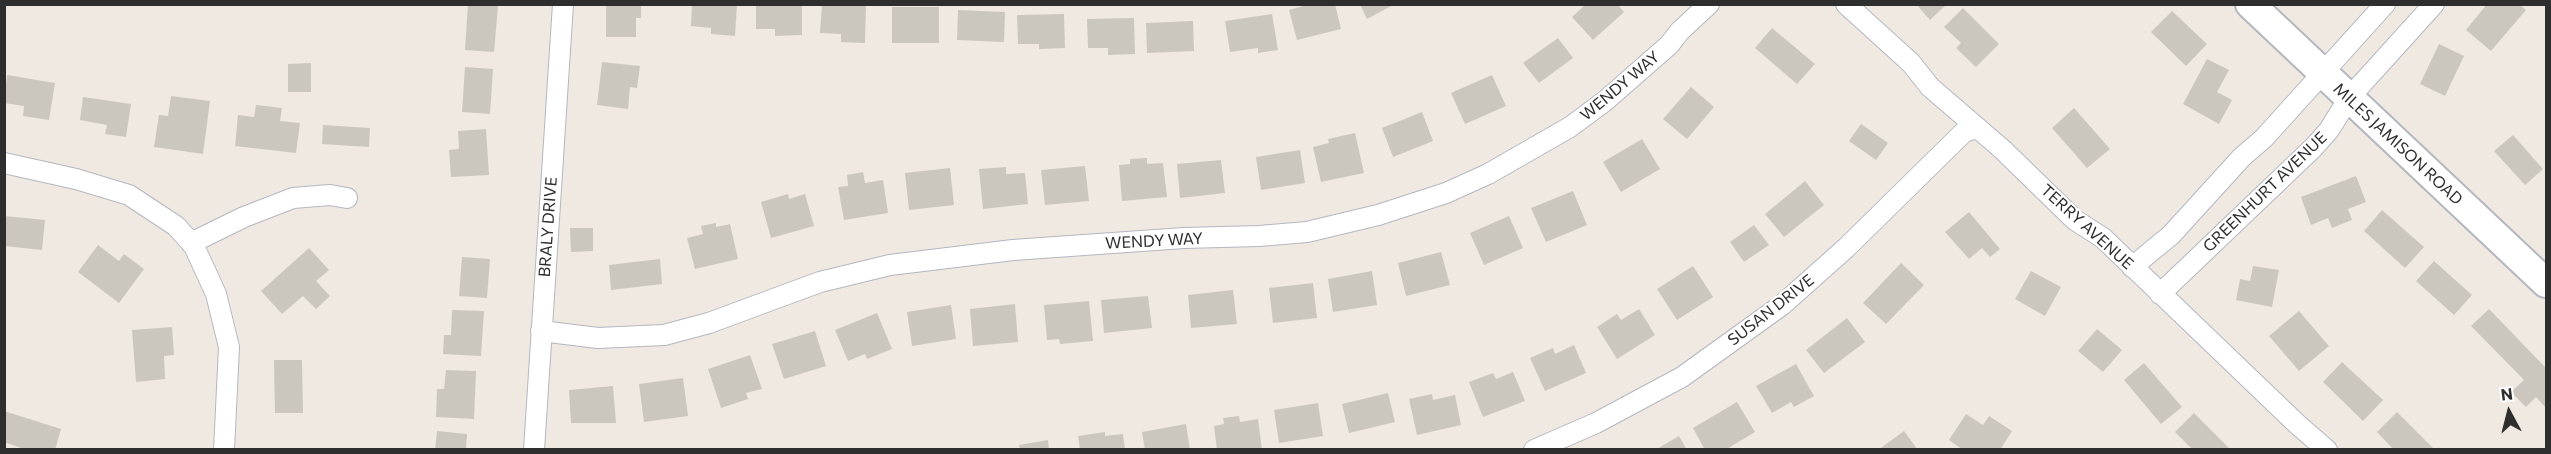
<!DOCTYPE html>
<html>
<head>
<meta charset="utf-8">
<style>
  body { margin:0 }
  #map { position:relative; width:2551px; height:454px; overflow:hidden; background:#efe9e1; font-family:Commissioner,sans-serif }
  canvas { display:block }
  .frame { position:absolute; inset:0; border:6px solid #2e2e2e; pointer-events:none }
  .north { position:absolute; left:2479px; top:382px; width:60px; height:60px; -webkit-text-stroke:4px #fff; paint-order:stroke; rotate:353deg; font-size:16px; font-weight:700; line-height:24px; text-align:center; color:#2e2e2e }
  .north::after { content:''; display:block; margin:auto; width:21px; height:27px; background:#2e2e2e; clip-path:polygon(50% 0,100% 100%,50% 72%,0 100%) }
</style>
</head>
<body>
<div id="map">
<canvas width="2551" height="454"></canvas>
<div class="frame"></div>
<div class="north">N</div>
</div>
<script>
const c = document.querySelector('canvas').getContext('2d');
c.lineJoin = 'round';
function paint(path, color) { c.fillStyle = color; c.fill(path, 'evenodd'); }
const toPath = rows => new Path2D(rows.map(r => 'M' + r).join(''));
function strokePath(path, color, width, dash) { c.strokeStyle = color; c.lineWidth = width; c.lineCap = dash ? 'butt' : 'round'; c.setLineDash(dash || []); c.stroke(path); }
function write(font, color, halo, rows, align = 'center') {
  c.font = font + ' Commissioner,sans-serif'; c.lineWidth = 4.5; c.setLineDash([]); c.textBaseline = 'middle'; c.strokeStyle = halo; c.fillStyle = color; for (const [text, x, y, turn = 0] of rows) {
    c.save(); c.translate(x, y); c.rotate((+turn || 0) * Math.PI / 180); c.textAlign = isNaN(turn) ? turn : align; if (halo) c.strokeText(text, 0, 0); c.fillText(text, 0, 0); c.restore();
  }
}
paint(toPath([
  [468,4,498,6,494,52,465,50],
  [606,4,641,4,641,18,636,18,636,37,606,37],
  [692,4,737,4,735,36,711,34,711,28,691,26],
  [756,4,802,4,802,35,775,36,775,29,756,29],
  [822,4,866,5,865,43,841,42,841,34,820,33],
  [1311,4,1335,4,1341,29,1297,40,1289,10],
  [1360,4,1395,4,1367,19],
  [1586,4,1617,4,1624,12,1593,40,1572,17],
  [1916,4,1947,4,1930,20],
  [2487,4,2519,4,2526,10,2491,51,2466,30],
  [892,7,939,7,939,43,892,43],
  [1963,8,1999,44,1976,67,1956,48,1961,43,1944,27],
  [958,10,1005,12,1004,42,957,40],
  [2172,11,2207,44,2186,66,2151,32],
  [1064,14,1065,48,1039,49,1039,44,1018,44,1017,15],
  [1272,14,1278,50,1258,53,1258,48,1230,52,1225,21],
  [1134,18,1135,54,1108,55,1108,48,1088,48,1087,19],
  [1193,21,1194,51,1147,53,1146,23],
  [1772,28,1815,64,1797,84,1755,48],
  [1558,38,1573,58,1539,83,1523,63],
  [2439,44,2464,56,2445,96,2420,84],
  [2207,59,2229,70,2217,92,2232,100,2219,124,2183,104],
  [602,62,640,66,637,88,630,87,628,109,597,105],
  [311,63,311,92,288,92,288,64],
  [465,67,493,69,490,114,462,112],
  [7,75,55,83,49,120,23,116,24,106,4,103],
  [1492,75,1506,106,1465,124,1451,93],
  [1691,87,1714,107,1687,139,1663,119],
  [171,96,210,101,203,154,154,147,159,115,168,116],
  [83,97,131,104,126,137,105,134,107,125,80,120],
  [256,105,282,108,280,121,300,123,296,153,235,146,238,115,254,117],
  [2074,108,2110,149,2087,168,2052,128],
  [1422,112,1433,141,1393,157,1382,128],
  [1861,124,1888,143,1876,160,1849,141],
  [323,125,370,128,369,147,322,144],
  [486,129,489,175,451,177,449,150,459,149,458,131],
  [1355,133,1364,173,1321,182,1313,147,1329,143,1328,139],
  [2513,135,2543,169,2525,185,2494,151],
  [1642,139,1660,169,1621,192,1603,162],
  [1300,150,1305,183,1261,190,1256,157],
  [1147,158,1147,164,1163,163,1167,197,1122,201,1119,165,1130,164,1130,159],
  [1221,160,1225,193,1180,198,1177,164],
  [1085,166,1089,201,1045,205,1041,170],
  [1006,167,1006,174,1025,173,1028,204,983,209,979,169],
  [950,168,954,205,909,210,905,173],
  [863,172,865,183,883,180,888,213,844,220,838,187,848,186,847,175],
  [2356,176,2366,202,2348,209,2352,220,2332,228,2328,218,2311,225,2301,197],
  [1805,181,1824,205,1784,237,1765,214],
  [1573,191,1587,225,1546,242,1531,208],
  [788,194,789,199,805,194,814,226,771,238,761,202],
  [2382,210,2424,247,2405,268,2364,231],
  [1969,212,2000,249,1990,257,1982,248,1969,259,1945,232],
  [4,216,45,220,42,250,4,246],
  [1509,216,1523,248,1484,265,1470,233],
  [716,223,716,227,730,224,738,259,695,269,687,238,703,234,701,226],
  [1754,225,1769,245,1744,262,1730,242],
  [570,228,593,228,593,251,571,252],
  [98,245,119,261,124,254,144,269,119,303,78,272],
  [309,248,329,270,316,281,330,296,316,309,303,296,282,314,261,291],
  [1441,252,1450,285,1406,296,1398,263],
  [462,257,490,259,487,298,459,296],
  [660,259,662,284,611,290,609,265],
  [2434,261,2472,295,2454,315,2416,281],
  [1901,263,1924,285,1886,324,1863,303],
  [1693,266,1713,297,1677,320,1657,289],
  [2253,266,2279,270,2272,307,2236,300,2240,279,2250,281],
  [1372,271,1377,305,1333,312,1328,279],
  [2031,271,2061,287,2045,316,2015,299],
  [1313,283,1317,318,1273,323,1269,288],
  [1233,290,1237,324,1191,328,1188,295],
  [1148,296,1152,328,1104,333,1101,300],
  [1089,301,1093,341,1060,344,1059,339,1047,340,1044,305],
  [1015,304,1018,342,973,346,970,309],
  [951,305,956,339,912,346,907,312],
  [1639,309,1655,335,1617,359,1597,327,1617,314,1621,320],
  [2489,309,2546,368,2546,408,2536,397,2526,407,2511,392,2524,380,2471,326],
  [452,310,484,311,481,356,443,354,444,335,451,335],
  [2299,311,2329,346,2299,371,2269,336],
  [877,313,892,349,867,359,865,354,848,361,835,330],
  [1847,318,1865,342,1824,373,1806,350],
  [172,327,174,355,164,356,165,379,136,382,132,330],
  [2097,329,2122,350,2103,372,2078,351],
  [815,331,826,366,784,379,772,344],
  [1574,345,1586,373,1545,391,1530,358,1553,348,1555,354],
  [750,355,762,389,746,393,748,399,721,408,708,369],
  [274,360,302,360,303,413,275,413],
  [2342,362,2383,400,2363,421,2323,382],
  [2144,363,2182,407,2161,424,2124,380],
  [1796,364,1814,396,1794,407,1791,402,1772,413,1756,386],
  [446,370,476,371,474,419,436,417,437,389,444,389],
  [1513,372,1525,401,1483,417,1469,382,1493,373,1496,379],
  [683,378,688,416,644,422,639,384],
  [613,386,616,423,571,423,569,390],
  [1388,393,1395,422,1349,433,1342,404],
  [1432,394,1433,400,1455,395,1461,425,1417,435,1409,399],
  [1737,402,1755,432,1725,450,1705,450,1693,428],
  [1318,403,1323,436,1279,443,1274,410],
  [4,411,61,429,55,450,27,450,4,442],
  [2397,412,2435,450,2394,450,2377,432],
  [2194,413,2231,450,2193,450,2175,432],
  [1966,414,1983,425,1989,416,2012,431,2000,450,1963,450,1949,440],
  [1239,416,1240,422,1258,419,1262,450,1217,450,1214,426,1224,424,1223,418],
  [1186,424,1190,450,1145,450,1142,432],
  [437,431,467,434,466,450,435,450],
  [1904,431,1918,450,1878,450],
  [1105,432,1105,436,1123,434,1125,450,1080,450,1078,436],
  [1679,436,1687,450,1655,450],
  [1048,440,1049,450,1020,450,1019,445]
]), '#cbc7bf');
const street = toPath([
  [1846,4,1911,63,1930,87,2002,149,2075,220,2103,238,2297,424,2327,450],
  [4,163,76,179,129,195,176,226,194,246,216,294,229,347,224,450],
  [191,243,244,217,293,198,330,195,347,198],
  [2132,267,2171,235,2242,157,2264,138,2385,4],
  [2160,294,2314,147,2329,130,2349,98,2434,4],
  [541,331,598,338,664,335,709,323,820,282,890,265,1013,250,1184,238,1259,236,1307,232,1378,215,1446,193,1488,174,1570,127,1605,101,1669,45,1680,31,1709,4],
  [534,450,563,4],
  [1534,450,1596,423,1682,377,1782,305,1846,248,1964,132,1978,128]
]);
const secondary = toPath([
  [2250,4,2546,283]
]);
strokePath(street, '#b4b7c1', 22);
strokePath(secondary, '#b4b7c1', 32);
strokePath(street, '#fff', 20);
strokePath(secondary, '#fff', 28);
write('16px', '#2e2e2e', '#fff', [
  ["WENDY WAY",1620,86,-40],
  ["MILES JAMISON ROAD",2398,144,43],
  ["GREENHURT AVENUE",2265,192,-44],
  ["BRALY DRIVE",548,227,-86],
  ["TERRY AVENUE",2087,227,42],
  ["WENDY WAY",1154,241,-3],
  ["SUSAN DRIVE",1771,310,-38]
]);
</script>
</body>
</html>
